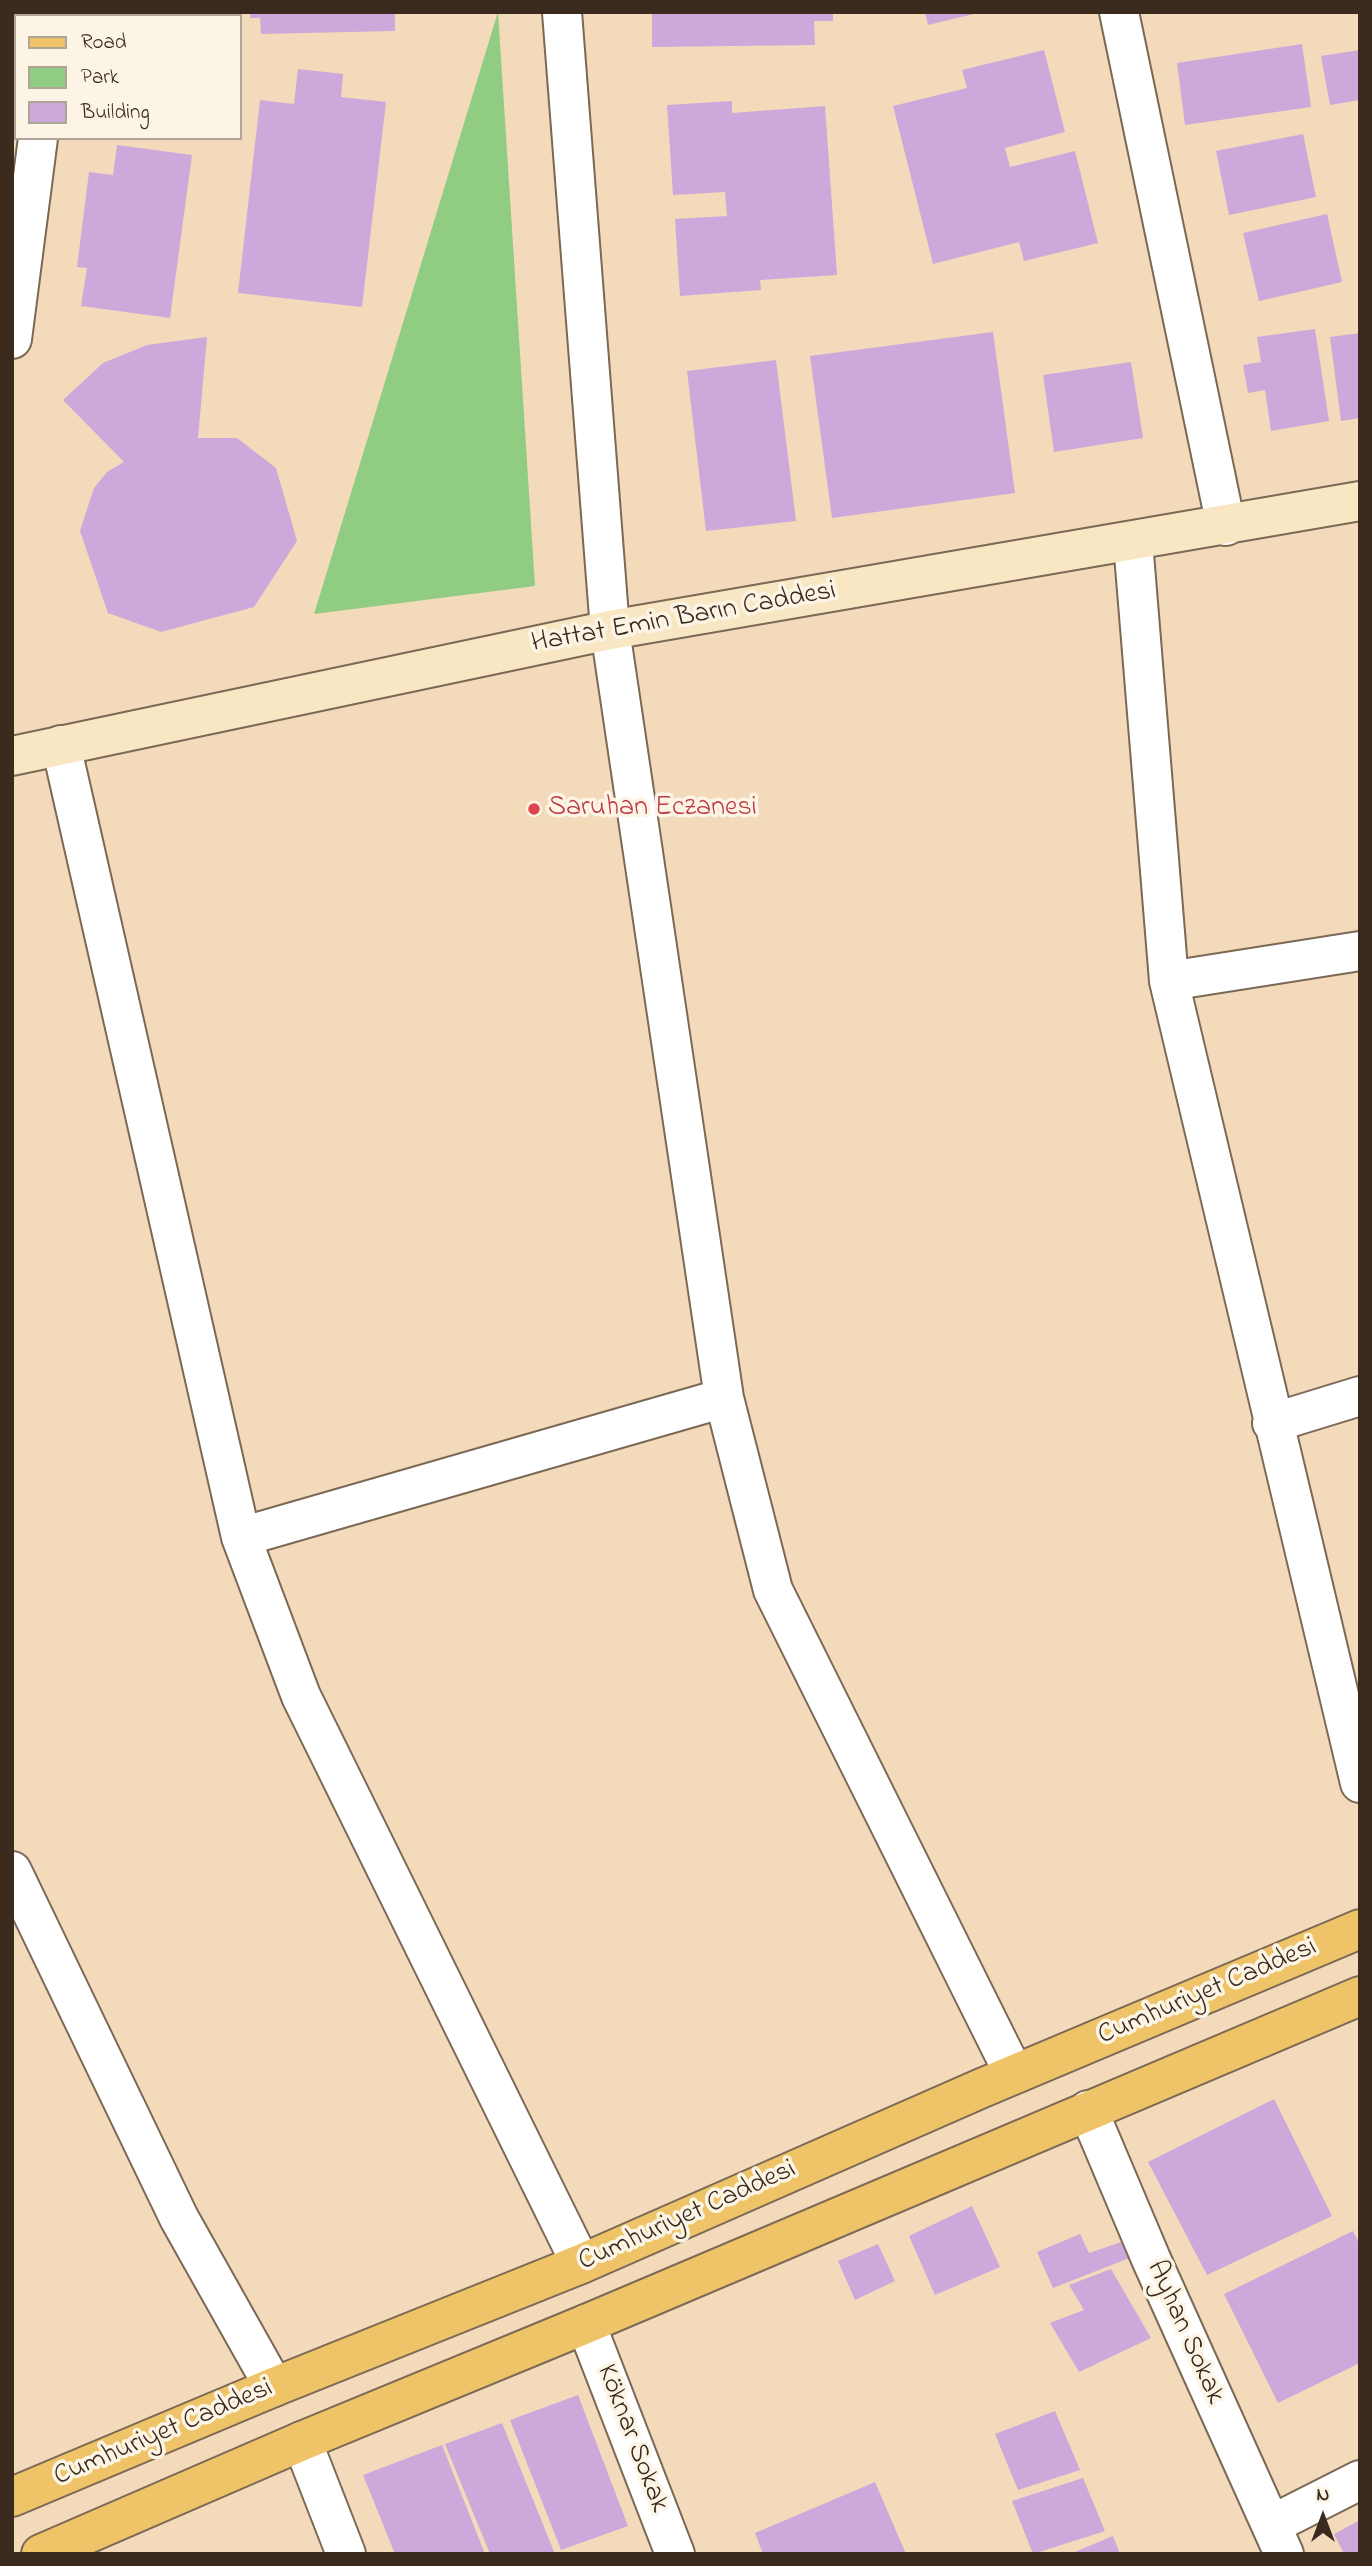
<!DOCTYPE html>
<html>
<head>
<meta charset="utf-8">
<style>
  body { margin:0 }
  #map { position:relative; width:1372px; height:2566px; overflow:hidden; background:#f3dabb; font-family:"Indie Flower",sans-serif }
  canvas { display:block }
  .frame { position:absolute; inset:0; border:14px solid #3b2a1e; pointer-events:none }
  .legend { position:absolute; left:14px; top:14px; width:228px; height:126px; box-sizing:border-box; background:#fcf5e5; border:2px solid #afa495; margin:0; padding:9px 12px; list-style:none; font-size:21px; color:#3b2a1e }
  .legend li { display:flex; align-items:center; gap:14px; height:35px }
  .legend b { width:35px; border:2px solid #afa495 }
  .north { position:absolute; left:1288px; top:2482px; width:70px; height:70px; -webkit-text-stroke:5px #fcf5e5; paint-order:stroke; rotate:0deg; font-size:19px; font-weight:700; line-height:28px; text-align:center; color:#3b2a1e }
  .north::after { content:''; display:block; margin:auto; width:24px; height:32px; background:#3b2a1e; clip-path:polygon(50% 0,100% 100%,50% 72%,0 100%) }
</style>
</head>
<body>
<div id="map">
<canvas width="1372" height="2566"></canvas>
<div class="frame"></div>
<ul class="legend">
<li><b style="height:9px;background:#efc469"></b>Road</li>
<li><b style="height:19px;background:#90cc82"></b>Park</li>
<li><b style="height:19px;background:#cca9da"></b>Building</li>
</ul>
<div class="north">N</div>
</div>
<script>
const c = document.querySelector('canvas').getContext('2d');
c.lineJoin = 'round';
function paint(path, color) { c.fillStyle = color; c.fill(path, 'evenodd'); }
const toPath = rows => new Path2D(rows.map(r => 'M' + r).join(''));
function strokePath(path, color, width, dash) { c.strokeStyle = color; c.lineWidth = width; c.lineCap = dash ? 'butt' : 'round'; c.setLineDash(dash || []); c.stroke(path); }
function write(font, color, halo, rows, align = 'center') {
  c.font = font + ' "Indie Flower",sans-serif'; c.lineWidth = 7; c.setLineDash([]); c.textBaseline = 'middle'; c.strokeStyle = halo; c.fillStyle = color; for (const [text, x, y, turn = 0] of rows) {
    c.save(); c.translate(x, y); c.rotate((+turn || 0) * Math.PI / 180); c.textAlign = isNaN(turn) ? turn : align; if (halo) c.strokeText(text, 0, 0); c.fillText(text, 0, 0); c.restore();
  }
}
paint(toPath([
  [498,12,535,586,314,614]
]), '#90cc82');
paint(toPath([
  [113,12,209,12,209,16,113,16],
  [250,12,395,12,395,31,261,34,260,18,250,18],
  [652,12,833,12,833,21,814,21,815,45,652,47],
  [925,12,978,12,978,13,928,25],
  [1302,44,1311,107,1185,125,1177,63],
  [1044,50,1065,132,1005,148,1010,167,1075,151,1098,243,1024,261,1019,242,933,264,893,106,967,88,962,70],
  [1360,50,1360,100,1330,105,1321,56],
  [298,69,343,74,341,97,386,102,362,307,238,293,260,100,294,104],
  [732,101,732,113,825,106,837,275,760,280,761,290,680,296,675,219,727,216,725,192,673,195,667,105],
  [1303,134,1316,197,1229,215,1216,151],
  [117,145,192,155,170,318,81,306,87,268,77,267,89,172,113,175],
  [1327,214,1342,282,1259,301,1243,233],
  [1315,329,1329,421,1271,431,1265,390,1248,393,1243,365,1261,362,1257,337],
  [993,332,1015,493,832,518,810,356],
  [1360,333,1360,418,1341,421,1330,337],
  [207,337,198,438,237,438,276,468,297,541,254,607,161,632,108,613,80,531,94,488,107,472,124,462,63,400,103,363,147,345],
  [776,360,796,521,706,531,687,371],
  [1131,362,1143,438,1054,452,1043,375],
  [1274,2099,1332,2216,1207,2275,1148,2162],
  [972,2206,1000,2267,935,2295,909,2236],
  [1353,2231,1360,2245,1360,2363,1278,2403,1224,2294],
  [1080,2234,1089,2253,1124,2241,1132,2257,1053,2288,1037,2252],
  [878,2244,895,2281,855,2300,838,2261],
  [1111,2269,1151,2338,1079,2372,1050,2323,1084,2310,1069,2285],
  [578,2395,628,2526,561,2550,510,2420],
  [1055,2411,1080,2470,1018,2490,995,2434],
  [502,2423,555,2554,490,2554,445,2444],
  [442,2445,485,2554,395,2554,363,2475],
  [1083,2478,1105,2531,1033,2554,1012,2501],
  [875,2482,906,2554,763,2554,755,2533],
  [1360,2520,1360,2554,1344,2554,1334,2534],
  [1113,2536,1120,2554,1070,2554]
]), '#cca9da');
const street = toPath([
  [562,12,610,630,724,1398,773,1590,1014,2074],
  [1119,12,1226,526],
  [53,16,53,12],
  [12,79,16,79],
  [12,339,38,138],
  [1133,542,1169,981,1360,1783],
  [61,745,241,1537,301,1696,581,2264],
  [1169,981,1360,951],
  [1272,1423,1360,1396],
  [241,1537,724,1398],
  [12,1871,179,2218,274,2387],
  [1088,2110,1151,2259,1284,2554],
  [586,2324,675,2554],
  [302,2441,346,2554],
  [1271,2525,1360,2480]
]);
const secondary = toPath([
  [12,756,610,630,1360,501]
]);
const primary = toPath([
  [12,2497,274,2387,581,2264,982,2088,1360,1929],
  [41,2554,302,2441,586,2324,1360,1996]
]);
strokePath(street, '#7b6855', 42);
strokePath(secondary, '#7b6855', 42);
strokePath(primary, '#7b6855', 42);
strokePath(street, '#fff', 38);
strokePath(secondary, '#f9e7c3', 38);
strokePath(primary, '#efc469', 38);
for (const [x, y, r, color] of [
  [534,809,7,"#e0444e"]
]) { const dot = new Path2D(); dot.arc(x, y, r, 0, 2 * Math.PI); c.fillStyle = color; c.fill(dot); strokePath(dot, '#fcf5e5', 2.5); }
write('28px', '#3b2a1e', '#fcf5e5', [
  ["Hattat Emin Barın Caddesi",684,619,-10],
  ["Cumhuriyet Caddesi",1208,1993,-23],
  ["Cumhuriyet Caddesi",688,2217,-24],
  ["Ayhan Sokak",1184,2333,66],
  ["Cumhuriyet Caddesi",164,2434,-23],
  ["Köknar Sokak",631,2439,69]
]);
write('28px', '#be3a42', '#fcf5e5', [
  ["Saruhan Eczanesi",548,809]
], 'left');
</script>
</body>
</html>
